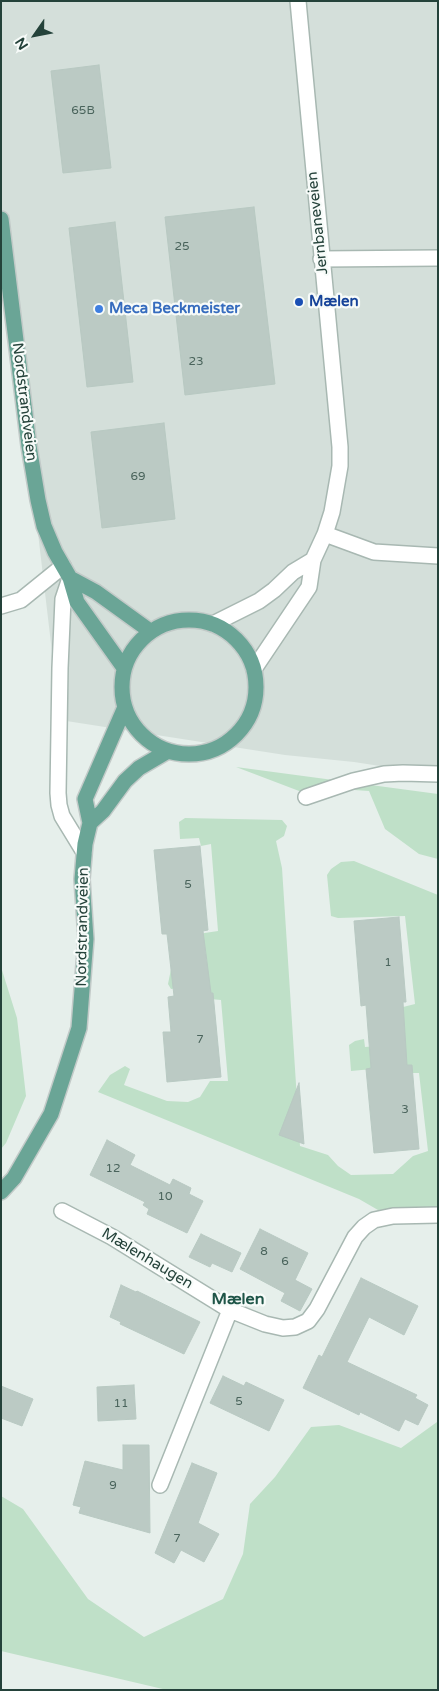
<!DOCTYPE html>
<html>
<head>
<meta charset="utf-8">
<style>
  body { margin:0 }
  #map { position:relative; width:439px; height:1691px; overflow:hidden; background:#e6efeb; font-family:"Varela Round",sans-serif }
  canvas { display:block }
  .frame { position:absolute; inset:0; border:2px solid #24423a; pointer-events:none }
  .north { position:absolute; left:10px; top:10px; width:50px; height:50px; -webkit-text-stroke:4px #f7fbf9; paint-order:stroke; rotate:237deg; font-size:14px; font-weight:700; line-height:20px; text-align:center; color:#24423a }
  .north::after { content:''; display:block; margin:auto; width:18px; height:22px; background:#24423a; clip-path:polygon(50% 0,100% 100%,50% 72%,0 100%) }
</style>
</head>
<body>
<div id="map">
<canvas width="439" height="1691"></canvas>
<div class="frame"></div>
<div class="north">N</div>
</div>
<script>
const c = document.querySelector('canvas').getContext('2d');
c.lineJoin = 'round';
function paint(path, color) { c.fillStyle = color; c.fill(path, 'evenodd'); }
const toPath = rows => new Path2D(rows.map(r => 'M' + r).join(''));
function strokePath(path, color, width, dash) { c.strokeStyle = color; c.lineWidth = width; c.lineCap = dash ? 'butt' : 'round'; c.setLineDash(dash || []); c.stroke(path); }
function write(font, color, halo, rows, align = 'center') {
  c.font = font + ' "Varela Round",sans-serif'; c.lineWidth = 4.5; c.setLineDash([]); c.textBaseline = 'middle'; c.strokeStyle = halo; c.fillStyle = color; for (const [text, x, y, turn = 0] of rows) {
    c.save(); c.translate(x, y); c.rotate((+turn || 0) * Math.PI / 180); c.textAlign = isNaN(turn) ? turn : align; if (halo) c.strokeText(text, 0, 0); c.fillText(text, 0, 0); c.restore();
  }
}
paint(toPath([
  [1,1,438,1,438,775,354,762,285,755,60,720,1,219]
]), '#d4dfda');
paint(toPath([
  [236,767,438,794,438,859,419,854,385,829,369,791,324,788,307,794],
  [185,818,282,820,287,826,284,836,276,841,282,868,300,1146,328,1155,338,1166,351,1175,393,1174,413,1156,428,1151,419,1073,406,1073,405,1066,351,1071,349,1045,355,1041,364,1039,365,1047,400,1044,399,1008,415,1004,405,916,338,918,331,916,327,875,331,869,341,862,354,861,438,895,438,1207,378,1210,359,1199,98,1092,110,1075,125,1066,130,1069,124,1085,167,1101,188,1102,200,1097,210,1081,228,1081,221,1000,210,999,204,986,171,989,168,984,171,969,207,965,205,949,198,934,218,931,211,844,201,846,199,838,180,839,179,822],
  [1,967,17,1018,26,1096,6,1143,1,1149],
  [438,1419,438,1690,167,1690,1,1651,1,1496,23,1509,88,1599,144,1637,223,1599,243,1554,250,1504,275,1477,311,1427,339,1425,401,1448,437,1422]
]), '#bfe0c8');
const building = toPath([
  [99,65,111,168,63,173,51,71,99,65],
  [254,207,275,384,185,395,165,217,254,207],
  [115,222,133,382,87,387,69,228,115,222],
  [164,423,175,519,102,528,91,432,164,423],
  [200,846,208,930,203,931,211,993,213,993,221,1077,167,1082,163,1032,171,1032,168,997,174,996,167,934,162,934,154,850,200,846],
  [399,917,406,1002,403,1002,407,1065,412,1065,419,1149,374,1153,366,1069,371,1068,366,1005,361,1006,354,921,399,917],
  [299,1083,304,1144,279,1135,299,1083],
  [107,1140,135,1155,130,1165,170,1185,173,1179,191,1188,189,1194,203,1201,187,1233,147,1214,149,1209,143,1205,145,1202,90,1175,107,1140],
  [260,1229,308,1253,295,1280,312,1289,300,1311,281,1301,285,1293,240,1269,260,1229],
  [201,1234,241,1253,232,1272,212,1263,210,1267,189,1257,201,1234],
  [361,1278,418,1306,404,1335,369,1317,347,1362,417,1395,415,1398,428,1405,418,1425,405,1419,399,1431,360,1412,359,1415,303,1388,319,1355,322,1357,361,1278],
  [121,1285,136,1292,137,1291,200,1322,184,1354,120,1324,121,1322,110,1317,121,1285],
  [223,1376,244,1386,246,1382,284,1400,269,1431,210,1403,223,1376],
  [134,1385,136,1419,98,1421,97,1387,134,1385],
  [1,1386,33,1399,22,1426,1,1418,1,1386],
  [123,1445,149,1445,150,1533,79,1513,81,1507,73,1505,85,1461,123,1470,123,1445],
  [192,1463,217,1473,198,1523,219,1534,204,1562,181,1550,174,1563,155,1553,192,1463]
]);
paint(building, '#bbcac4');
strokePath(building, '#b8c9c2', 1);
const minor = toPath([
  [321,259,438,258],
  [325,534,374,552,438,556],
  [70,578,63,599,60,668,58,793,59,805,62,816,84,852],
  [1,606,21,600,63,566],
  [213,624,259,601,274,590,293,572,313,560],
  [254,669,309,587,313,560,325,534,332,512,340,466,340,447,335,394,298,1],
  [306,797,353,781,384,774,403,773,438,774],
  [62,1211,112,1237,230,1310,265,1324,283,1328,295,1327,308,1321,317,1309,355,1237,364,1227,374,1220,393,1216,438,1215],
  [160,1485,230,1310]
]);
const major = toPath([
  [1,219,29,446,38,500,44,526,55,552,70,578,77,602,124,668],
  [70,578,96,592,150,631],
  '122 687a67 67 0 1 1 134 0a67 67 0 1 1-134 0Z',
  [90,823,103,811,125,781,139,768,168,751],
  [1,1192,14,1178,51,1114,79,1028,86,939,82,879,85,844,90,823,85,799,125,707]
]);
strokePath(minor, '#a8b8b2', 18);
strokePath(major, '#c2cac8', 18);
strokePath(minor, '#fff', 15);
strokePath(major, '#6aa596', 15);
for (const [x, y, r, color] of [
  [299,302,5,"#1a4fb4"],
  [99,309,5,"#3f7fe0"]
]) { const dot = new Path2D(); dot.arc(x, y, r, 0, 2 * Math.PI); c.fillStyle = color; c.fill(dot); strokePath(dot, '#f7fbf9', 2); }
write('12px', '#4a645c', null, [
  ["65B",83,111],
  ["25",182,247],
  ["23",196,362],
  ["69",138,477],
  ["5",188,885],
  ["1",388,963],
  ["7",200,1040],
  ["3",405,1110],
  ["12",113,1169],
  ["10",165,1197],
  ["8",264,1252],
  ["6",285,1262],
  ["5",239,1402],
  ["11",121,1404],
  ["9",113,1486],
  ["7",177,1539]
]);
write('15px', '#24423a', '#f7fbf9', [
  ["Jernbaneveien",318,223,-96],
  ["Nordstrandveien",24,402,83],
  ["Nordstrandveien",83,927,-89],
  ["Mælenhaugen",147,1259,31]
]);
write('bold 15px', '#164399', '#f7fbf9', [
  ["Mælen",309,302]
], 'left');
write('bold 15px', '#366cbe', '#f7fbf9', [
  ["Meca Beckmeister",109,309]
], 'left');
write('bold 16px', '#1f5548', '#f7fbf9', [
  ["Mælen",238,1300]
]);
</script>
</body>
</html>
